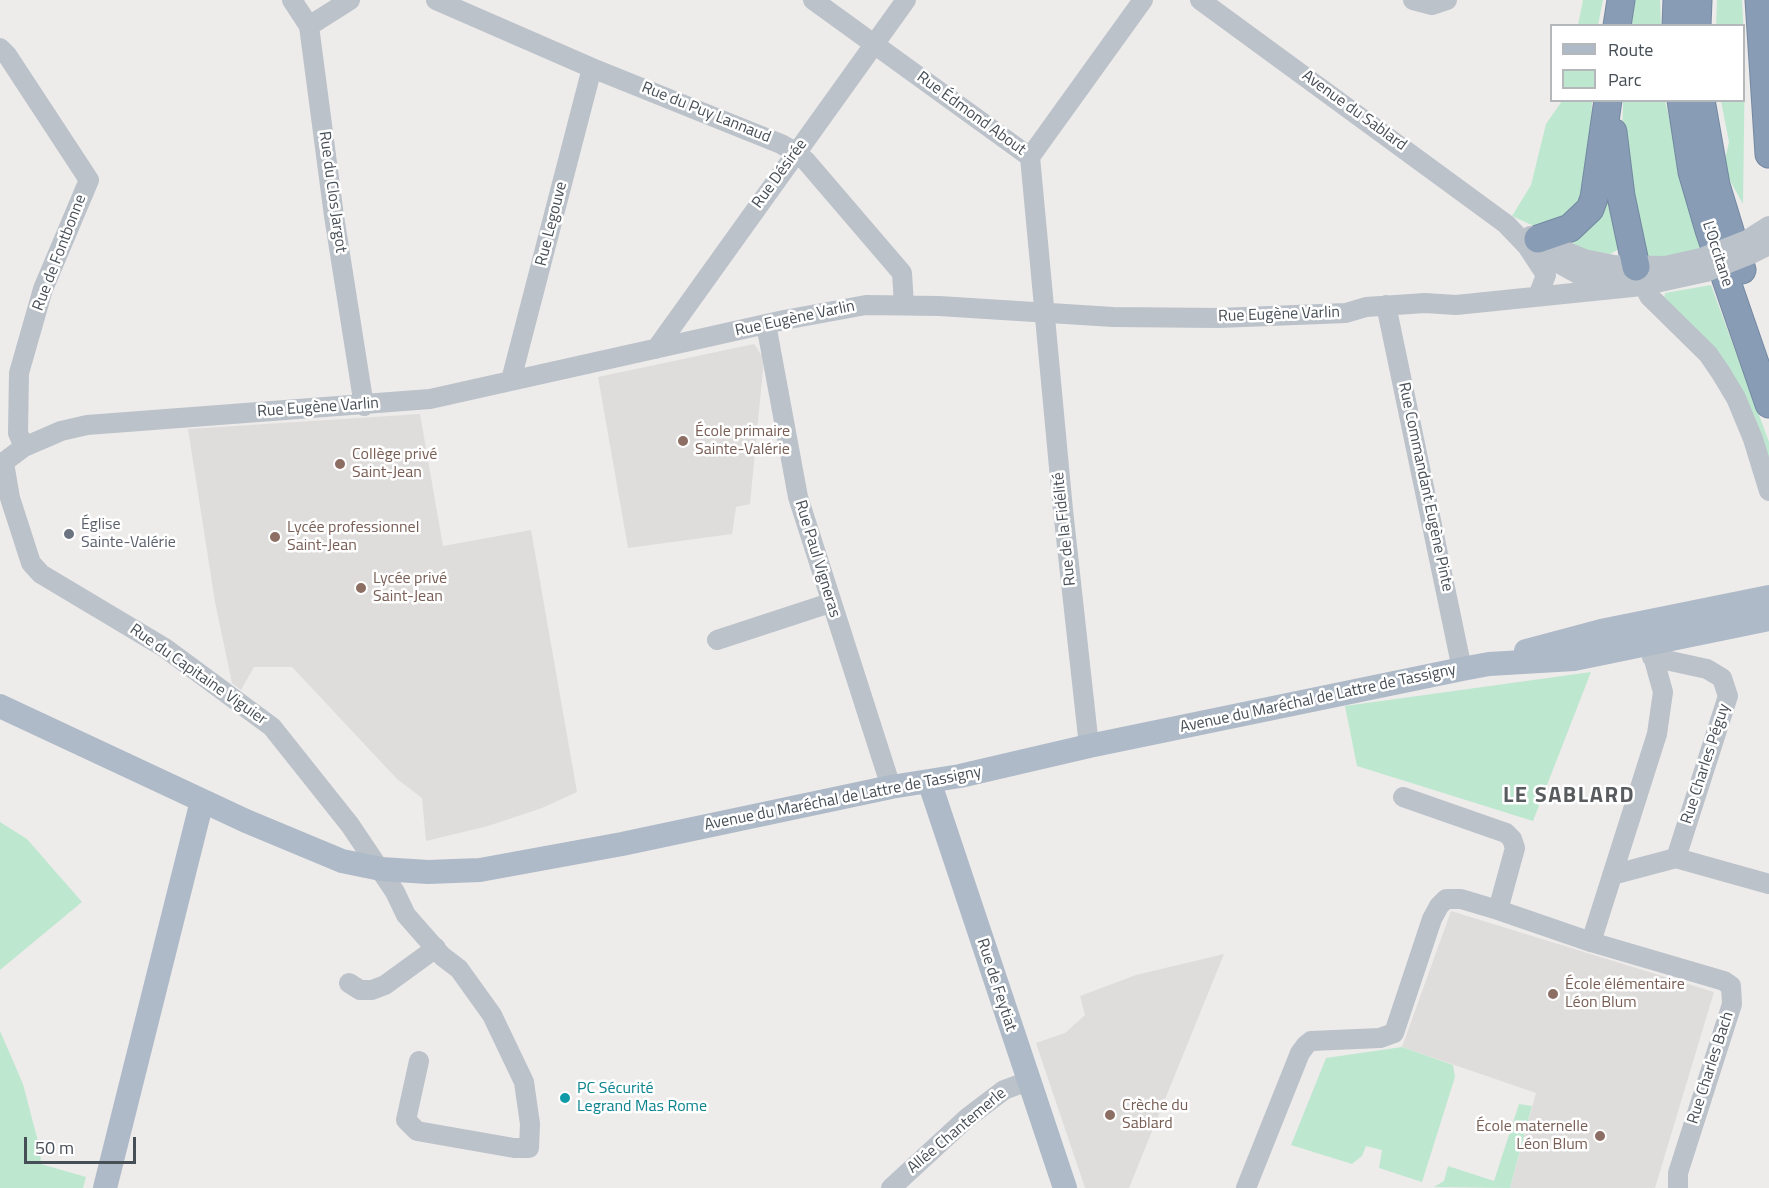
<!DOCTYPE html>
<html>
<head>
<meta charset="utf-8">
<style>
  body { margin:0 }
  #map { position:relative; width:1769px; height:1188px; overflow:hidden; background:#eeebeb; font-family:"Titillium Web",sans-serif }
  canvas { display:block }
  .legend { position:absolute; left:1550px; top:24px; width:195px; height:78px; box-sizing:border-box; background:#fff; border:2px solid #b5b8bb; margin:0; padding:8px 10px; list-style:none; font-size:18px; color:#464e56 }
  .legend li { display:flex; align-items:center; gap:12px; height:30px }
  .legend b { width:30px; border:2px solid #b5b8bb }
  .scale { position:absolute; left:24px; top:1137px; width:112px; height:27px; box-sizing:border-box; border:3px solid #464e56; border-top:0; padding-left:8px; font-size:18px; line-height:21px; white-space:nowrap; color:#464e56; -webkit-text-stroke:4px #fff; paint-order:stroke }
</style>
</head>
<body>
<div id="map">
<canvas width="1769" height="1188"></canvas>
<ul class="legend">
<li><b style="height:8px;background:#aebac7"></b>Route</li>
<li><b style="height:16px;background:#bde8cf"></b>Parc</li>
</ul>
<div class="scale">50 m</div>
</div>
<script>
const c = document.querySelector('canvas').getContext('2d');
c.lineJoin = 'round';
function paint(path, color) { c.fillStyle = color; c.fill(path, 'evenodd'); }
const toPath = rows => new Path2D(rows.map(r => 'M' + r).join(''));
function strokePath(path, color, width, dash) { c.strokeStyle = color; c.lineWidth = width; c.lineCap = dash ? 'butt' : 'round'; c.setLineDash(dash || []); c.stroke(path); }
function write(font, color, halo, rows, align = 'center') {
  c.font = font + ' "Titillium Web",sans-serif'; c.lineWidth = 5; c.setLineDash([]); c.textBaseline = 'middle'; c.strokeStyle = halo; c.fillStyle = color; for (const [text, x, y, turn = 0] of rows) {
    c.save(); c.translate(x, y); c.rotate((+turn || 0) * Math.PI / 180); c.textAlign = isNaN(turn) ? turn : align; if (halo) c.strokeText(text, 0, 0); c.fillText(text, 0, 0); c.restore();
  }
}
paint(toPath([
  [754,344,764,359,750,504,736,507,732,534,628,548,598,377],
  [420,414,443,546,531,530,577,792,542,808,488,826,426,841,422,798,397,779,292,667,254,667,241,690,232,683,215,602,188,429],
  [1451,911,1714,992,1655,1188,1510,1188,1536,1093,1402,1047],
  [1224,954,1129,1188,1085,1188,1036,1043,1065,1033,1085,1015,1080,996,1136,975]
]), '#dfdddc');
paint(toPath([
  [1583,0,1603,0,1598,25,1578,25],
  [1632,0,1660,0,1661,25,1628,26],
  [1717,0,1742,0,1745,57,1743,204,1723,168,1729,142,1721,101,1744,100,1744,26,1716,26],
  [1562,101,1592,101,1589,194,1579,218,1536,227,1512,216,1531,185,1546,124],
  [1623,101,1665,101,1702,248,1658,259,1647,256,1622,144],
  [1605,147,1619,249,1610,254,1580,249,1569,239],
  [1711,285,1769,442,1769,471,1750,416,1664,299,1665,293],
  [1591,672,1533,821,1357,766,1345,706],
  [0,822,27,839,82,902,0,970],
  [0,1031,23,1084,40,1149,41,1164,86,1177,83,1188,0,1188],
  [1402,1047,1453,1065,1455,1077,1422,1182,1379,1168,1382,1150,1366,1146,1362,1156,1352,1164,1291,1145,1326,1058],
  [1519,1104,1532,1106,1510,1188,1434,1187,1444,1181,1448,1166,1494,1181]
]), '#bde8cf');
const highway = toPath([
  [1759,0,1769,154],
  [1617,26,1621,0],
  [1676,26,1677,0],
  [1697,26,1698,0],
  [1681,100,1692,172,1709,230,1769,404],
  [1701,100,1716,185,1742,270],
  [1613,132,1621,196,1636,267],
  [1538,239,1570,228,1590,209,1594,198,1608,100]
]);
strokePath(highway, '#7488a1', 29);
strokePath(toPath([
  [292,0,309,26],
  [350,0,309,26,334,216,364,406],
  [436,0,592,68,781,144,795,152,806,161,902,273,904,305],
  [813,0,1030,157,1063,510,1089,746],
  [1200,0,1506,224,1527,246,1546,275,1538,296],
  [1413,0,1432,5,1447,0],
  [0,48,7,55,89,180,43,289,19,373,18,433,24,447],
  [1030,157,1143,0],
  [1530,236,1584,259,1614,265,1665,266,1701,258],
  [1747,240,1769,226],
  [1538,252,1578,274,1618,285,1642,286,1706,272],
  [1751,254,1769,245],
  [1639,275,1649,296,1708,354,1721,373,1736,398,1753,439,1769,491],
  [1386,305,1462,669],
  [766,324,798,497,891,787],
  [656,349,906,0],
  [511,380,592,68],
  [4,463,10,498,31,563,41,574,165,648,272,727,350,825,395,892,406,915,442,956,459,969,492,1015,524,1082,530,1124,529,1148,514,1148,417,1131,406,1120,419,1061],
  [0,465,24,447,61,431,87,425,430,399,784,320,866,305,939,306,1113,317,1219,318,1346,313,1366,307,1425,303,1456,305,1642,286],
  [717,640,830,603],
  [1403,797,1506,833,1512,839,1515,848,1498,910],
  [1676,858,1769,884],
  [1612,875,1676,858,1728,696,1722,678,1707,669,1652,657],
  [1591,942,1724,981,1731,986,1732,1004,1678,1173,1678,1188],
  [349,983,360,990,372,990,385,985,436,948],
  [891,1188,967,1118,1004,1090,1028,1081],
  [1246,1188,1300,1053,1306,1045,1311,1041,1380,1038,1394,1033,1432,919,1439,906,1446,899,1461,899,1498,910,1591,942,1657,734,1663,692,1646,631]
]), '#bbc2c9', 20);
strokePath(toPath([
  [1526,651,1601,631,1769,597],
  [0,706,246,821,342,861,381,869,428,872,480,870,622,844,891,787,960,776,1089,746,1462,669,1489,664,1574,659,1769,619],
  [929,781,1065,1188],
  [105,1188,202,801]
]), '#aebac7', 24);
strokePath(highway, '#889db5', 27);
strokePath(toPath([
  [1701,258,1747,240],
  [1706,272,1751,254]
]), '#bbc2c9', 20);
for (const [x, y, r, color] of [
  [683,441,6,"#8d6e63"],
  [340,464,6,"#8d6e63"],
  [69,534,6,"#6b7280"],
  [275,537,6,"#8d6e63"],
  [361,588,6,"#8d6e63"],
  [1553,994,6,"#8d6e63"],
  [565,1098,6,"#0f9aa8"],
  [1110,1115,6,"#8d6e63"],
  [1600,1136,6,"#8d6e63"]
]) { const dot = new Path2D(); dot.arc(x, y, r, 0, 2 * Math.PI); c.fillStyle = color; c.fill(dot); strokePath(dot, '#fff', 2); }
write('16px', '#464e56', '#fff', [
  ["Avenue du Sablard",1354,111,36],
  ["Rue du Puy Lannaud",706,113,22],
  ["Rue Édmond About",971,114,36],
  ["Rue Désirée",780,174,-54],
  ["Rue du Clos Jargot",332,192,82],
  ["Rue Legouve",552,224,-76],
  ["Rue de Fontbonne",60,253,-69],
  ["L'Occitane",1717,254,72],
  ["Rue Eugène Varlin",1279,315,-2],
  ["Rue Eugène Varlin",795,319,-12],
  ["Rue Eugène Varlin",318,408,-4],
  ["Rue Commandant Eugène Pinte",1425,487,78],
  ["Rue de la Fidélité",1065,529,-96],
  ["Rue Paul Vigneras",817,559,73],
  ["Rue du Capitaine Viguier",198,675,35],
  ["Avenue du Maréchal de Lattre de Tassigny",1318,699,-12],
  ["Rue Charles Péguy",1706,764,-72],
  ["Avenue du Maréchal de Lattre de Tassigny",843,799,-11],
  ["Rue de Feytiat",996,985,72],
  ["Rue Charles Bach",1711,1068,-72],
  ["Allée Chantemerle",957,1131,-40]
]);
write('16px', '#785e54', '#fff', [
  ["École primaire",695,432],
  ["Sainte-Valérie",695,450],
  ["Collège privé",352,455],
  ["Saint-Jean",352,473],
  ["Lycée professionnel",287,528],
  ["Saint-Jean",287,546],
  ["Lycée privé",373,579],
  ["Saint-Jean",373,597],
  ["École élémentaire",1565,985],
  ["Léon Blum",1565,1003],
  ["Crèche du",1122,1106],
  ["Sablard",1122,1124],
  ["École maternelle",1588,1127,"right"],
  ["Léon Blum",1588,1145,"right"]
], 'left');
write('16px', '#5b616d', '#fff', [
  ["Église",81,525],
  ["Sainte-Valérie",81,543]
], 'left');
write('16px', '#0d838f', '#fff', [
  ["PC Sécurité",577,1089],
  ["Legrand Mas Rome",577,1107]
], 'left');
c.letterSpacing = '1.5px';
write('bold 22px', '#595c5f', '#fff', [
  ["LE SABLARD",1569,797]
]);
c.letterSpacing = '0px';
</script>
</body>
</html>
